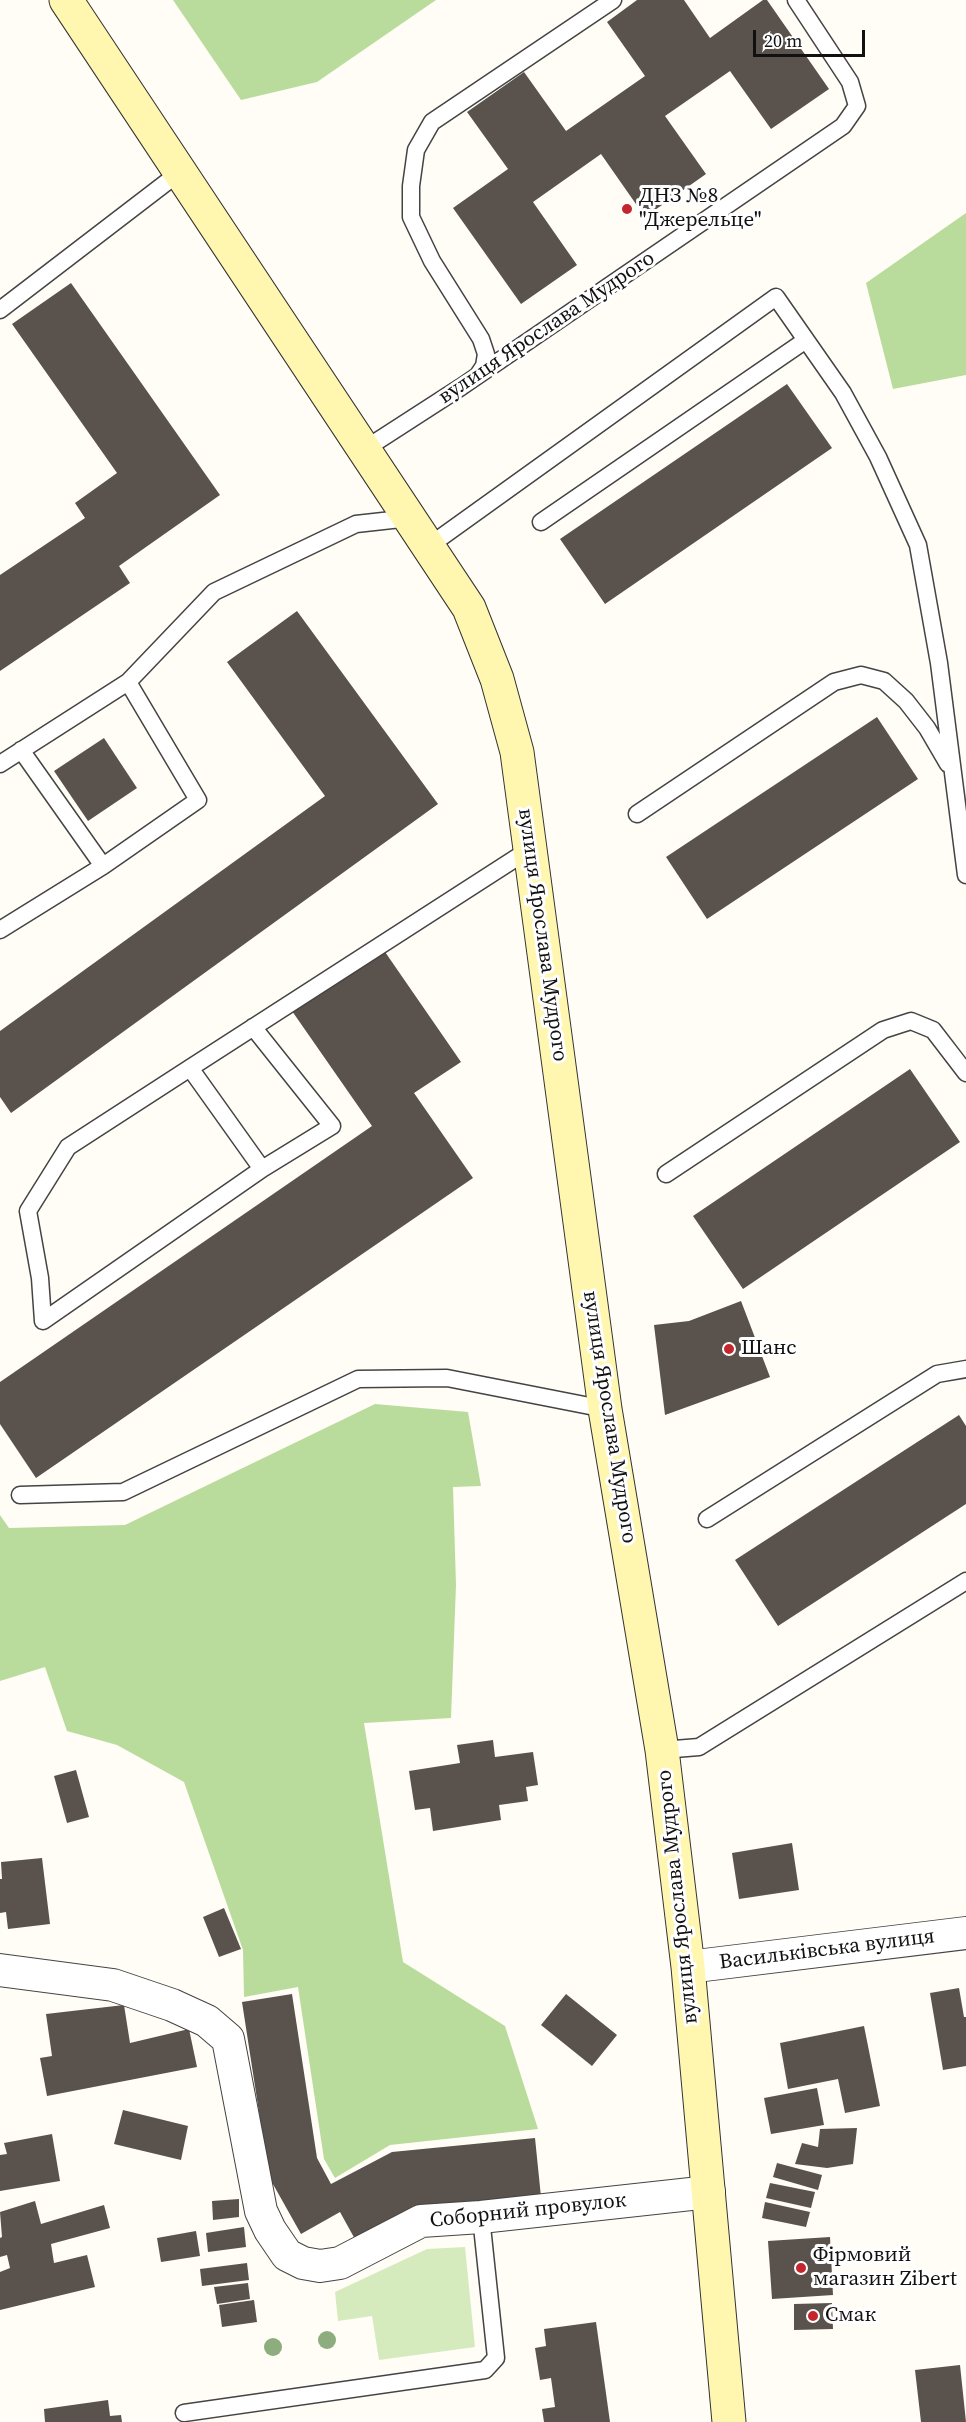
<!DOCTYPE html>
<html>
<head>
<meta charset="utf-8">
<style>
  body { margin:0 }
  #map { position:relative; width:966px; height:2422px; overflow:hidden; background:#fffdf5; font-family:"Source Serif 4",serif }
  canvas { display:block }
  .scale { position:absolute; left:753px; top:30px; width:112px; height:27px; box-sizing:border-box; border:3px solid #111; border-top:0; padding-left:8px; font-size:18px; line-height:21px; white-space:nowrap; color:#111; -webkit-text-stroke:4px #fff; paint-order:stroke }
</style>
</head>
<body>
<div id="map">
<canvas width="966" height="2422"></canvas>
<div class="scale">20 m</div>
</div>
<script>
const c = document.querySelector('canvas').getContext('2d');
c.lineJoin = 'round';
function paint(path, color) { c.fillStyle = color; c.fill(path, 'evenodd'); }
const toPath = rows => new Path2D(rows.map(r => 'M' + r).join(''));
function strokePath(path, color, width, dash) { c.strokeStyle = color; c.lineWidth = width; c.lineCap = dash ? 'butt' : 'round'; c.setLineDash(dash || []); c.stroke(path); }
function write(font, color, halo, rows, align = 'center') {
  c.font = font + ' "Source Serif 4",serif'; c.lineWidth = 6; c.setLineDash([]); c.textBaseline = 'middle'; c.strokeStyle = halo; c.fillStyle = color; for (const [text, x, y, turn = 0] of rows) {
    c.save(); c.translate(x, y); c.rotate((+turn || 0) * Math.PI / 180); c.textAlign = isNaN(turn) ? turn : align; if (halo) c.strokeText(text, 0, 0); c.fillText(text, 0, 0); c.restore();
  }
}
paint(toPath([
  [465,2247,475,2347,379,2360,372,2316,338,2321,335,2292,427,2249]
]), '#d5ebbd');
paint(toPath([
  [173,0,436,0,317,82,241,100],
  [966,213,966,375,893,389,866,283],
  [375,1404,468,1412,481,1486,453,1487,456,1585,451,1718,364,1723,403,1962,505,2026,538,2129,390,2145,335,2178,324,2159,298,1987,244,1997,243,1950,184,1782,117,1745,67,1731,45,1667,0,1681,0,1515,9,1528,125,1525]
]), '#b9dc9c');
paint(toPath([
  [637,0,684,0,710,38,763,0,767,0,829,89,771,129,730,71,665,116,706,174,645,217,601,154,533,202,577,265,521,304,453,208,508,169,467,112,524,72,566,131,645,76,607,22],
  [71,283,220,495,119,566,130,583,0,671,0,575,85,518,75,503,117,473,12,324],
  [787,384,832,448,605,604,560,539],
  [297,611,438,804,11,1113,0,1097,0,1031,325,796,227,662],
  [877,717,918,779,707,919,666,857],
  [104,738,137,788,88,821,54,771],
  [383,949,461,1062,414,1093,473,1178,36,1478,0,1424,0,1382,372,1126,292,1011],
  [910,1069,960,1142,743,1289,693,1216],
  [741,1301,770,1377,665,1415,654,1325,689,1321],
  [959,1415,966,1426,966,1504,778,1626,735,1560],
  [493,1740,495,1757,533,1752,538,1785,526,1787,528,1801,499,1805,501,1820,433,1831,430,1808,415,1810,409,1771,460,1763,457,1745],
  [76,1770,89,1817,67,1823,54,1776],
  [792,1843,799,1890,739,1899,732,1853],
  [42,1858,50,1924,8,1929,6,1912,0,1913,0,1879,2,1879,1,1862],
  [224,1908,241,1949,219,1957,203,1917],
  [959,1988,964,2017,966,2017,966,2066,943,2070,930,1993],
  [292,1994,317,2158,331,2184,392,2152,535,2138,541,2197,356,2241,340,2212,301,2234,269,2177,242,2002],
  [566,1994,617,2035,592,2066,541,2025],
  [124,2005,130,2043,189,2029,197,2067,47,2096,40,2058,52,2056,46,2014],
  [864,2026,880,2106,845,2113,838,2079,788,2089,780,2043],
  [817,2088,824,2125,771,2134,764,2098],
  [123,2110,188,2126,181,2160,114,2144],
  [857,2128,853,2164,827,2168,795,2164,802,2143,818,2147,820,2129],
  [52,2134,60,2181,0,2191,0,2155,7,2154,4,2143],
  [777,2163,822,2175,818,2190,773,2177],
  [770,2183,815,2192,811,2208,766,2198],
  [239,2199,239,2217,213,2220,212,2201],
  [35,2201,41,2224,104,2205,110,2228,51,2244,54,2263,87,2255,95,2287,0,2310,0,2272,10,2268,7,2255,0,2257,0,2238,2,2237,0,2212],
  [765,2202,810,2212,806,2227,762,2218],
  [244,2227,246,2247,208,2252,206,2233],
  [196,2231,200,2256,161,2262,157,2238],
  [830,2237,833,2295,772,2299,768,2241],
  [247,2263,249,2280,202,2286,200,2269],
  [248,2283,250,2299,217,2304,214,2287],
  [254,2300,257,2322,222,2327,219,2305],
  [832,2303,833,2329,794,2330,794,2304],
  [596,2322,610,2422,544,2422,542,2409,555,2407,551,2378,540,2380,535,2348,546,2346,544,2329],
  [960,2365,966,2422,921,2422,915,2370],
  [108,2400,110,2416,121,2415,122,2422,45,2422,44,2409]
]), '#5a524d');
const lane = toPath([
  [0,310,180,172],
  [478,375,484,366,486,354,481,339,432,261,411,217,411,186,416,150,432,122,613,0],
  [365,449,461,387,843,126,857,106,850,82,796,0],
  [541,522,806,340],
  [429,546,776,297,843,393,878,457,918,545,939,663,966,875],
  [0,764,128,682,214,592,356,524,410,518],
  [637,814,834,682,861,675,884,681,906,701,927,728,948,764],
  [103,866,198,800,128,682],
  [0,930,103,866,21,750],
  [253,1027,332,1126,262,1169],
  [190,1068,262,1169,43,1321,40,1278,28,1211,68,1147,190,1068,530,849],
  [666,1174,883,1030,911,1021,933,1030,966,1073],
  [20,1495,123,1492,358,1379,447,1378,605,1409],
  [707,1519,937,1374,966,1369],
  [662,1750,699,1747,966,1581],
  [184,2413,485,2370,496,2358,481,2217]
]);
const street = toPath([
  [688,1967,966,1933],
  [0,1970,113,1985,172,2005,207,2021,228,2039,261,2211,270,2230,287,2255,303,2263,320,2266,340,2263,421,2221,481,2217,709,2192]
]);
const secondary = toPath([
  [66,0,469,608,497,679,517,752,605,1409,662,1750,688,1967,729,2422]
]);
strokePath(lane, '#444', 19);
strokePath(street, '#444', 34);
strokePath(secondary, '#333', 35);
strokePath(lane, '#fff', 16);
strokePath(street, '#fff', 32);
strokePath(secondary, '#fff6b0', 33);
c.fillStyle = '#8dad7f';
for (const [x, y] of [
  [327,2340],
  [273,2347]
]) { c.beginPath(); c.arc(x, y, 9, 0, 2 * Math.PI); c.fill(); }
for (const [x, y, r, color] of [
  [627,209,6,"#c4262e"],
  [729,1349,6,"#c4262e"],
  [801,2268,6,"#c4262e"],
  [813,2316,6,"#c4262e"]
]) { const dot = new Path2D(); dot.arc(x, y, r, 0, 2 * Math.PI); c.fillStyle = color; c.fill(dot); strokePath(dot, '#fff', 2); }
write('21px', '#111', '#fff', [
  ["ДНЗ №8",639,197],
  ["\"Джерельце\"",639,221],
  ["Шанс",741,1349],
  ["Фірмовий",813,2256],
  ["магазин Zibert",813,2280],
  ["Смак",825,2316]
], 'left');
write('21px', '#111', '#fff', [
  ["вулиця Ярослава Мудрого",547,328,-34],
  ["вулиця Ярослава Мудрого",542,935,82],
  ["вулиця Ярослава Мудрого",609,1417,81],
  ["вулиця Ярослава Мудрого",678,1897,-96],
  ["Васильківська вулиця",827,1950,-7],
  ["Соборний провулок",528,2211,-6]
]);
</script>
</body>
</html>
